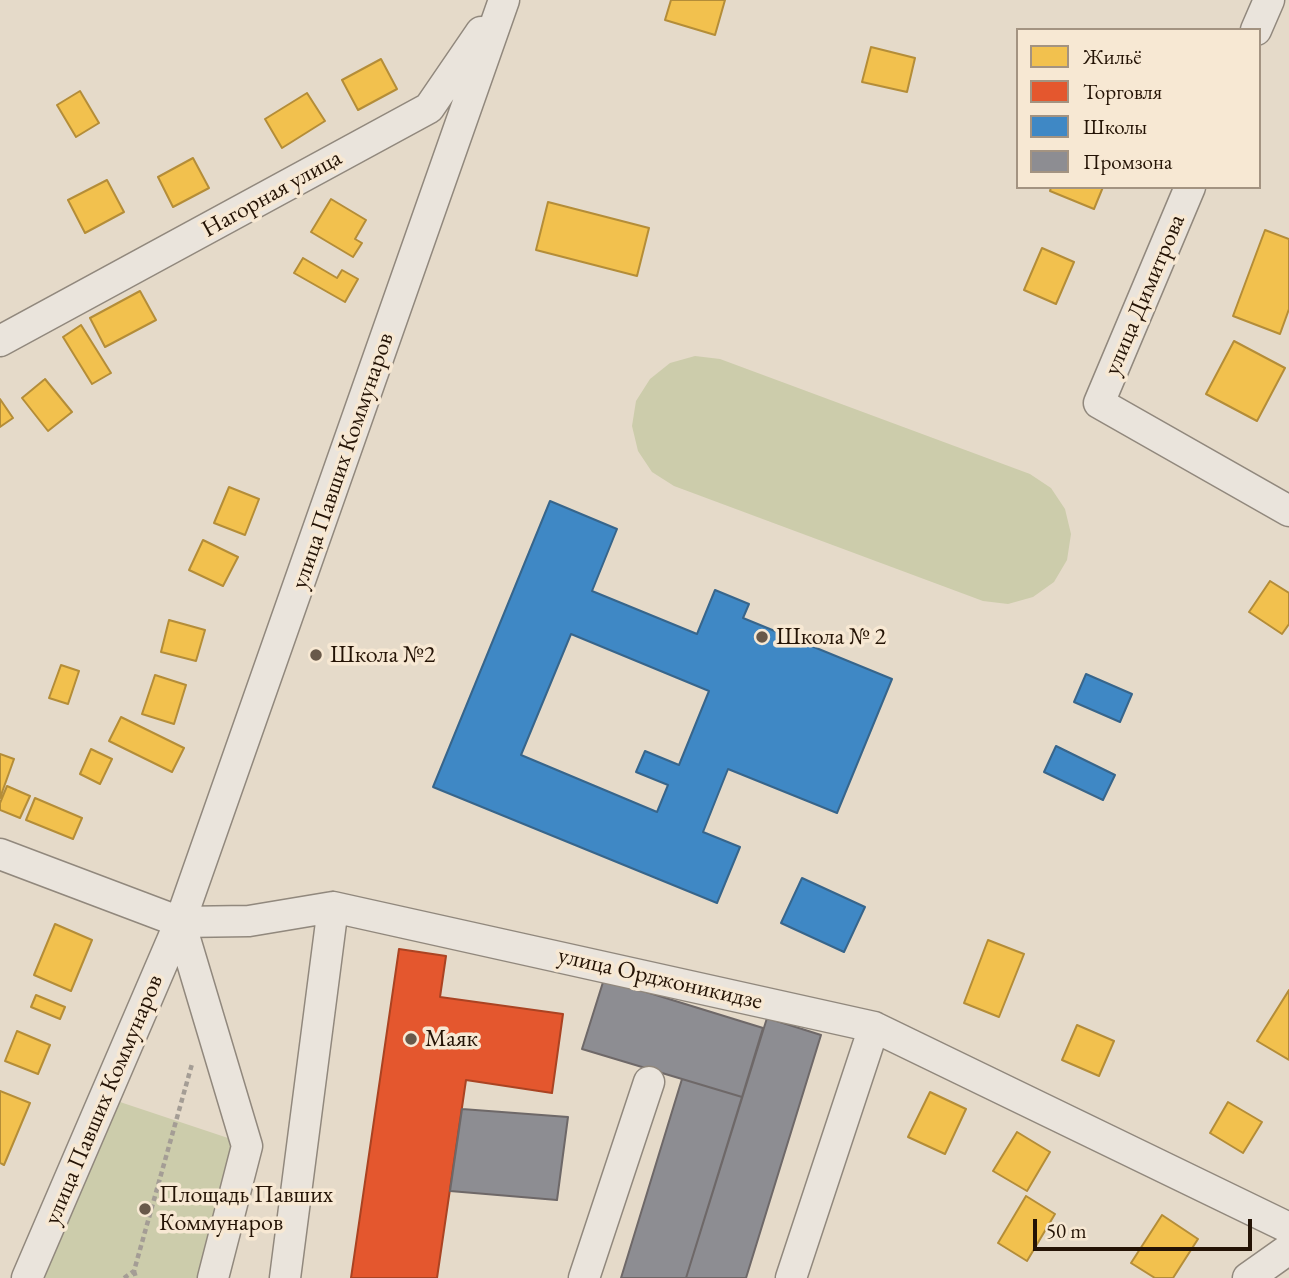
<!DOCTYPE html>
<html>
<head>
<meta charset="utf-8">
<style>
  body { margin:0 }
  #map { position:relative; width:1289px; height:1278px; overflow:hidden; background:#e5dac9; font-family:"EB Garamond",serif }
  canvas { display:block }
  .legend { position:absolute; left:1016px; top:28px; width:245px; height:161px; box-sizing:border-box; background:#f7e8d3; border:2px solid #a39381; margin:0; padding:9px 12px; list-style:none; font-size:21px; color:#241305 }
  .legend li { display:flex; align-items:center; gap:14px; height:35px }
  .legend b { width:35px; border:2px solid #a39381 }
  .scale { position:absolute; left:1033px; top:1219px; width:219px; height:32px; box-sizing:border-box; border:4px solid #241305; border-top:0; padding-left:9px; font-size:21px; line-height:24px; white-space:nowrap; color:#241305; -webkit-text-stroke:5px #f7e8d3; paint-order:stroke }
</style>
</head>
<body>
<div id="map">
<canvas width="1289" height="1278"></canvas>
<ul class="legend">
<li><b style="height:19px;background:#f2c14e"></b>Жильё</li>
<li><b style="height:19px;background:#e4572e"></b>Торговля</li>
<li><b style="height:19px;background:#3f88c5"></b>Школы</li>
<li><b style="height:19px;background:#8d8d92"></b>Промзона</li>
</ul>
<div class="scale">50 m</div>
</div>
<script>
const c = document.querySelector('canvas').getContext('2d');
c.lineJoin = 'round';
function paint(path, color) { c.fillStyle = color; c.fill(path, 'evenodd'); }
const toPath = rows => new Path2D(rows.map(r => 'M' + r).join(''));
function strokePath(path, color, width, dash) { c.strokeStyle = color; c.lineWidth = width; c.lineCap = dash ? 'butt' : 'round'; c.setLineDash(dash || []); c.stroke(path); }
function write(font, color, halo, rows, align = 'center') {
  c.font = font + ' "EB Garamond",serif'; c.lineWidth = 7; c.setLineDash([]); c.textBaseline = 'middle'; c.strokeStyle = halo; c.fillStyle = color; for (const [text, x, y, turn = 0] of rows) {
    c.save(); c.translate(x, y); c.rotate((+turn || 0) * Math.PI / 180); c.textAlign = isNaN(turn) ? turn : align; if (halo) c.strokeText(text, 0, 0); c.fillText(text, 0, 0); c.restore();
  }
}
paint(toPath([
  [695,356,720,359,1030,474,1051,488,1065,509,1071,534,1067,560,1054,582,1033,597,1008,604,983,601,674,486,652,472,638,451,632,426,636,401,650,379,670,363],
  [111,1099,234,1140,197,1278,37,1278]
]), '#ccccab');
const homes = toPath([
  [671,0,725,0,715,35,665,20,671,0],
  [871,47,915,58,907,92,862,82,871,47],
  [381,59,397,89,358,110,342,80,381,59],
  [80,91,99,123,76,137,57,105,80,91],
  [307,93,325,121,282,148,265,119,307,93],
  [193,158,209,188,173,207,158,177,193,158],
  [107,180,124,212,85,233,68,200,107,180],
  [1051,187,1103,187,1094,209,1050,191,1051,187],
  [331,199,366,220,355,239,362,243,353,257,311,232,331,199],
  [548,202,649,228,637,276,536,250,548,202],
  [1265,230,1289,239,1289,309,1280,334,1233,316,1265,230],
  [1042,248,1074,262,1056,304,1024,290,1042,248],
  [303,258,337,278,342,270,358,279,345,302,294,273,303,258],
  [140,291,156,320,105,347,90,318,140,291],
  [81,325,111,373,92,384,63,337,81,325],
  [1234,341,1285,368,1257,421,1206,394,1234,341],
  [45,379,72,412,48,431,22,398,45,379],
  [0,399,13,418,0,427,0,399],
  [229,487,259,499,245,535,214,523,229,487],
  [203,540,238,557,223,586,189,570,203,540],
  [1270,581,1289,593,1289,624,1282,634,1249,612,1270,581],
  [169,620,205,630,196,661,161,652,169,620],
  [61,665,79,671,68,704,49,698,61,665],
  [155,675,186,685,174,724,142,714,155,675],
  [121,717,184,748,172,772,109,741,121,717],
  [91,749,112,759,100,784,80,774,91,749],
  [0,754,14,759,0,798,0,754],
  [7,786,30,796,20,818,0,810,0,803,7,786],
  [35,798,82,818,73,839,26,820,35,798],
  [55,924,92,940,71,991,34,975,55,924],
  [988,940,1024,954,999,1017,964,1003,988,940],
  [1289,990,1289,1060,1257,1041,1289,990],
  [36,995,65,1007,60,1019,31,1007,36,995],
  [1077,1025,1114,1041,1099,1076,1062,1060,1077,1025],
  [17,1031,50,1045,38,1074,5,1061,17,1031],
  [0,1091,30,1103,4,1165,0,1163,0,1091],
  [930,1092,966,1109,945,1154,908,1137,930,1092],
  [1228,1102,1262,1122,1243,1153,1210,1133,1228,1102],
  [1017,1132,1050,1152,1027,1191,993,1171,1017,1132],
  [1026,1196,1055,1214,1027,1261,998,1243,1026,1196],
  [1162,1215,1198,1239,1173,1278,1155,1278,1131,1263,1162,1215]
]);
paint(homes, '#f2c14e');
strokePath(homes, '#b48d38', 2);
const shops = toPath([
  [399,949,446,956,440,997,563,1014,552,1093,466,1080,437,1278,351,1278,399,949]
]);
paint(shops, '#e4572e');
strokePath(shops, '#aa4322', 2);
const schools = toPath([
  [550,501,617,529,592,591,697,634,715,590,749,604,743,618,892,679,837,813,728,769,703,832,740,847,717,903,433,787,550,501],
  [571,634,709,691,679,765,645,751,636,772,668,785,657,812,521,755,571,634],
  [1086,674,1132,694,1120,722,1074,702,1086,674],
  [1056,746,1115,775,1103,800,1044,772,1056,746],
  [802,878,865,907,844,952,781,923,802,878]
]);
paint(schools, '#3f88c5');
strokePath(schools, '#37658b', 2);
const industry = toPath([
  [604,979,763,1028,742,1097,582,1049,604,979],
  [767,1018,821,1035,746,1278,686,1278,767,1018],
  [682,1079,742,1097,686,1278,621,1278,682,1079],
  [462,1109,568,1117,557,1200,450,1191,462,1109]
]);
paint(industry, '#8d8d92');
strokePath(industry, '#6e6868', 2);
const minor = toPath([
  [1256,30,1269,0],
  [1190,187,1099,403,1289,511],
  [0,341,429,108,481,32],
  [0,854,180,922,249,921,333,907,874,1027,1289,1228],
  [180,922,247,1146,213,1278],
  [27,1278,180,922,504,0],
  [285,1278,333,907],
  [584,1278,649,1082],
  [791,1278,874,1027],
  [1248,1278,1289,1249]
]);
strokePath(minor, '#91887d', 33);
strokePath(toPath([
  [134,1271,136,1278],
  [124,1278,134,1271,192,1064]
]), '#a49d95', 4.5, [5, 3.5]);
strokePath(minor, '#eae4dc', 30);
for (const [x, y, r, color] of [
  [762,637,7,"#68594a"],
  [316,655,7,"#68594a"],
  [411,1039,7,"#68594a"],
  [145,1209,7,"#68594a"]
]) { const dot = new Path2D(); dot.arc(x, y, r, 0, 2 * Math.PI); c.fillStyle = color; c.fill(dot); strokePath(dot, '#f7e8d3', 2.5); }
write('24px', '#241305', '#f7e8d3', [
  ["Нагорная улица",272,194,-29],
  ["улица Димитрова",1145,295,-67],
  ["улица Павших Коммунаров",343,461,-71],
  ["улица Орджоникидзе",660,979,13],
  ["улица Павших Коммунаров",104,1100,-67]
]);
write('24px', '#241305', '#f7e8d3', [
  ["Школа № 2",776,637],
  ["Школа №2",330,655],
  ["Маяк",425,1039],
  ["Площадь Павших",159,1195],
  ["Коммунаров",159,1223]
], 'left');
</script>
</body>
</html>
